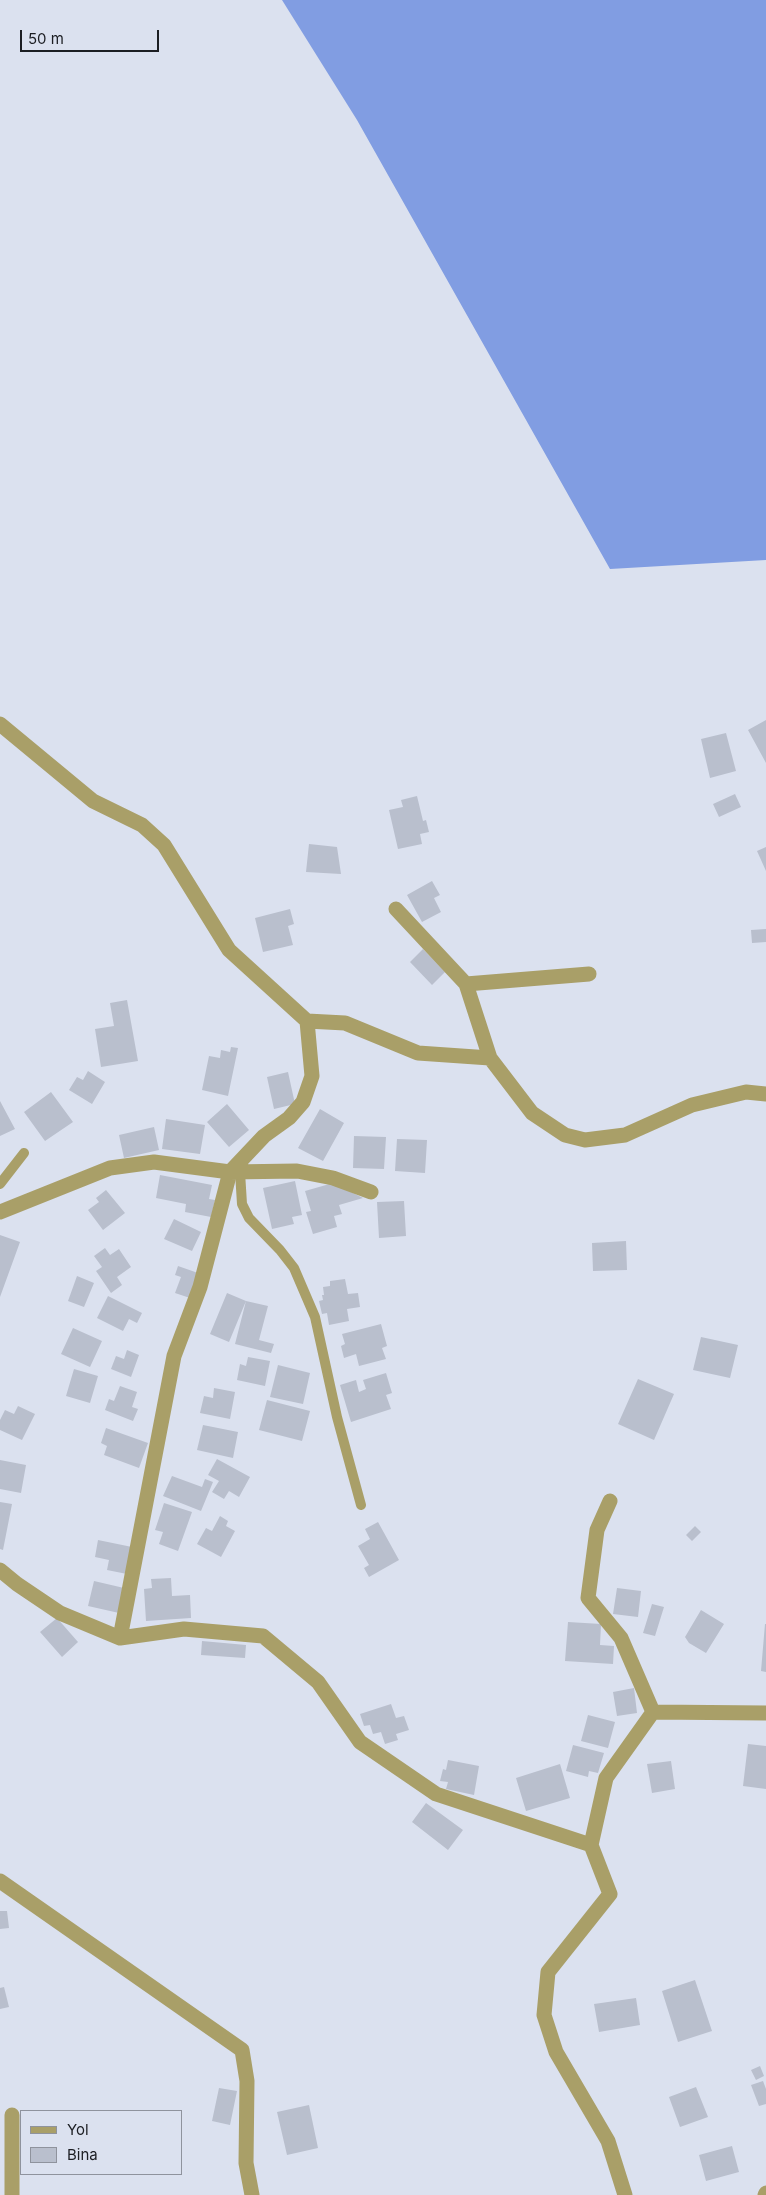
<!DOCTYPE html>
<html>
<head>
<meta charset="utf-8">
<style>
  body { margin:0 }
  #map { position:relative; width:766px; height:2195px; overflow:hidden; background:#dbe1ef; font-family:Inter,sans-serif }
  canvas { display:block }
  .legend { position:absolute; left:20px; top:2110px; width:162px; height:65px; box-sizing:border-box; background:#dbe1ef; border:1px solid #8f939d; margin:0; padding:6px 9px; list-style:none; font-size:15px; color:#1c1e23 }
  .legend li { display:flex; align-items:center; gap:10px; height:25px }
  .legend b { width:25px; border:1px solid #8f939d }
  .scale { position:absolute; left:20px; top:30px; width:139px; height:22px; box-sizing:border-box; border:2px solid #1c1e23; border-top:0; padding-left:6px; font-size:15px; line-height:18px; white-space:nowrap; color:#1c1e23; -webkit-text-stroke:4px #dbe1ef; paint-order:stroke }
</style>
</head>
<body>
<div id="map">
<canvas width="766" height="2195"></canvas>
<ul class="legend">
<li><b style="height:6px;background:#a99f68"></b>Yol</li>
<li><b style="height:14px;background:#b9bfcd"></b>Bina</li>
</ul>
<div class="scale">50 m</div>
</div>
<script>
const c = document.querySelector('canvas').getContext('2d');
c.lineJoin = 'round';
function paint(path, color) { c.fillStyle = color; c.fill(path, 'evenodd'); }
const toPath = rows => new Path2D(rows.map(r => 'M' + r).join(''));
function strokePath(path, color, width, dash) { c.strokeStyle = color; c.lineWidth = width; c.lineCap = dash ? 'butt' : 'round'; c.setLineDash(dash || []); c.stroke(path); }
paint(toPath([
  [282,0,766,0,766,560,610,569,357,120]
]), '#819de2');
paint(toPath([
  [766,720,766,763,748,730],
  [726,733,736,771,710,778,701,739],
  [735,794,741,807,719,817,713,804],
  [417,796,423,821,426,820,429,832,420,834,422,844,398,849,389,810,403,807,401,800],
  [309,844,337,847,341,874,306,872],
  [766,847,766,871,757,851],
  [432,881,440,895,434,898,441,912,422,922,407,895],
  [290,909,294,924,288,926,293,945,263,952,255,918],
  [766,929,766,942,752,943,751,930],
  [423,949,445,972,432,985,410,962],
  [127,1000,138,1061,101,1067,95,1029,114,1026,110,1003],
  [231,1047,238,1048,228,1096,202,1090,209,1056,220,1058,221,1050,230,1052],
  [88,1071,105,1082,92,1104,69,1090,77,1077,83,1080],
  [288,1072,295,1104,274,1109,267,1077],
  [51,1092,73,1122,45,1141,24,1112],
  [0,1101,15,1129,0,1136],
  [227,1104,249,1130,229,1147,207,1122],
  [320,1109,344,1123,323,1161,298,1148],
  [166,1119,205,1125,200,1154,162,1149],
  [154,1127,159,1150,124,1158,119,1135],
  [354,1136,386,1137,384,1169,353,1168],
  [397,1139,427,1140,425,1173,395,1171],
  [160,1175,212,1185,209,1199,215,1200,211,1217,185,1212,186,1204,156,1198],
  [295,1181,302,1215,292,1217,294,1224,272,1229,263,1188],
  [333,1183,363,1198,339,1205,342,1214,334,1216,337,1227,313,1234,306,1212,311,1211,305,1191],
  [106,1190,125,1213,103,1230,88,1210,99,1202,96,1198],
  [404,1201,406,1236,379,1238,377,1202],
  [174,1219,201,1232,192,1251,164,1239],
  [0,1235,20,1242,0,1297],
  [626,1241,627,1270,593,1271,592,1243],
  [105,1248,110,1255,119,1249,131,1267,117,1277,122,1285,111,1293,96,1271,102,1267,94,1256],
  [178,1266,198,1273,190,1298,175,1293,181,1277,175,1275],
  [77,1276,94,1283,84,1307,68,1301],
  [345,1279,348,1294,358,1293,360,1307,347,1309,349,1321,329,1325,327,1313,322,1314,319,1301,323,1300,322,1295,324,1295,323,1287,330,1286,330,1281],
  [227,1293,246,1301,229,1342,210,1334],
  [108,1296,142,1313,137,1323,129,1319,123,1331,97,1318],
  [246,1301,268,1306,259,1340,274,1344,271,1353,235,1344],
  [381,1324,387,1346,382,1348,386,1359,359,1366,356,1354,344,1358,341,1346,345,1344,342,1334],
  [73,1328,102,1341,90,1367,61,1354],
  [701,1337,738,1345,730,1378,693,1370],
  [127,1350,139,1355,131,1377,111,1369,116,1356,124,1359],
  [248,1357,270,1361,265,1386,237,1380,240,1364,246,1366],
  [278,1365,310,1373,303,1404,270,1397],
  [74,1369,98,1376,90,1403,66,1396],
  [386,1373,392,1393,386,1395,391,1409,351,1422,340,1385,356,1380,359,1392,366,1389,363,1380],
  [638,1379,674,1394,654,1440,618,1424],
  [120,1386,137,1392,132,1407,138,1409,133,1421,105,1410,109,1399,114,1401],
  [214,1388,235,1392,230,1419,200,1413,204,1396,213,1398],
  [267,1400,310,1411,302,1441,259,1430],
  [18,1406,35,1414,22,1440,0,1430,0,1420,5,1410,14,1414],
  [203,1425,238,1432,233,1458,197,1450],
  [106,1428,148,1443,139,1468,104,1455,107,1446,101,1443],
  [217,1459,250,1477,239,1497,229,1491,224,1499,212,1492,219,1481,208,1475],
  [0,1460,26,1465,21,1493,0,1489],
  [172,1476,202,1487,205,1479,213,1482,201,1511,163,1496],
  [0,1502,12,1504,3,1550,0,1549],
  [164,1503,192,1512,178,1551,159,1544,163,1532,155,1530],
  [220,1516,228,1521,226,1526,235,1531,221,1557,197,1544,206,1528,212,1531],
  [378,1522,399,1560,369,1577,364,1568,369,1565,358,1546,370,1539,365,1529],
  [695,1526,701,1532,692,1541,686,1535],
  [98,1540,132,1547,127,1574,107,1570,109,1560,95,1557],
  [171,1578,172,1596,190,1595,191,1618,146,1621,144,1589,152,1588,151,1579],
  [94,1581,124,1588,119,1613,88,1606],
  [617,1588,641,1591,638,1617,613,1614],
  [652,1604,664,1607,655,1636,643,1633],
  [701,1610,724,1624,706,1653,689,1643,685,1637],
  [57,1618,78,1642,62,1657,40,1632],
  [568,1622,601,1624,600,1645,614,1646,613,1664,565,1661],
  [765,1624,766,1624,766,1672,761,1671],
  [202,1641,246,1645,245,1658,201,1655],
  [634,1688,637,1713,617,1716,613,1692],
  [391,1704,396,1718,404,1716,409,1730,396,1734,398,1740,385,1744,381,1732,373,1734,370,1725,364,1726,360,1714],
  [588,1715,615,1722,608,1748,581,1741],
  [748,1744,766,1746,766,1789,743,1786],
  [573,1745,604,1753,598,1773,589,1771,588,1777,566,1771],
  [448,1760,479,1766,474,1795,446,1789,448,1782,440,1781,443,1769,446,1770],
  [671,1761,675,1789,652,1793,647,1764],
  [560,1764,570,1798,526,1811,516,1778],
  [426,1803,463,1830,448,1850,412,1822],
  [0,1911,7,1911,9,1928,0,1929],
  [695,1980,712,2031,678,2042,662,1991],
  [4,1987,9,2007,0,2009,0,1988],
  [636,1998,640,2025,599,2032,594,2004],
  [760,2066,764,2076,756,2080,751,2070],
  [763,2081,766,2089,766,2104,759,2106,751,2085],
  [696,2087,708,2117,680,2127,669,2097],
  [219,2088,237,2091,230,2125,212,2121],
  [309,2105,318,2148,287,2155,277,2112],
  [732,2146,739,2172,706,2181,699,2155]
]), '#b9bfcd');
strokePath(toPath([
  [240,1172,242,1204,249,1218,280,1250,294,1268,315,1317,337,1417,361,1505],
  [0,1184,24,1153]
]), '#a99f68', 10);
strokePath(toPath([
  [0,724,93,801,142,825,164,845,229,950,307,1021,345,1023,418,1053,490,1058],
  [396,909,466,984,589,974],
  [466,984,490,1058,532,1113,565,1135,585,1140,625,1135,692,1105,746,1092,766,1094],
  [0,1212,110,1168,154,1162,230,1172,297,1171,333,1178,371,1192],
  [610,1501,597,1530,588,1598,621,1638,653,1712],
  [0,1570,17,1584,60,1613,120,1638,184,1629,263,1636,318,1682,360,1742,436,1794,591,1845],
  [120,1638,174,1356,200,1287,230,1172,264,1136,289,1118,303,1102,312,1076,307,1021],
  [0,1881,242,2050,247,2081,246,2163,252,2195],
  [12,2115,12,2195],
  [625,2195,608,2141,556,2052,544,2015,548,1972,610,1894,591,1845,606,1778,653,1712,766,1713],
  [765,2195,766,2193]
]), '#a99f68', 15);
</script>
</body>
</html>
